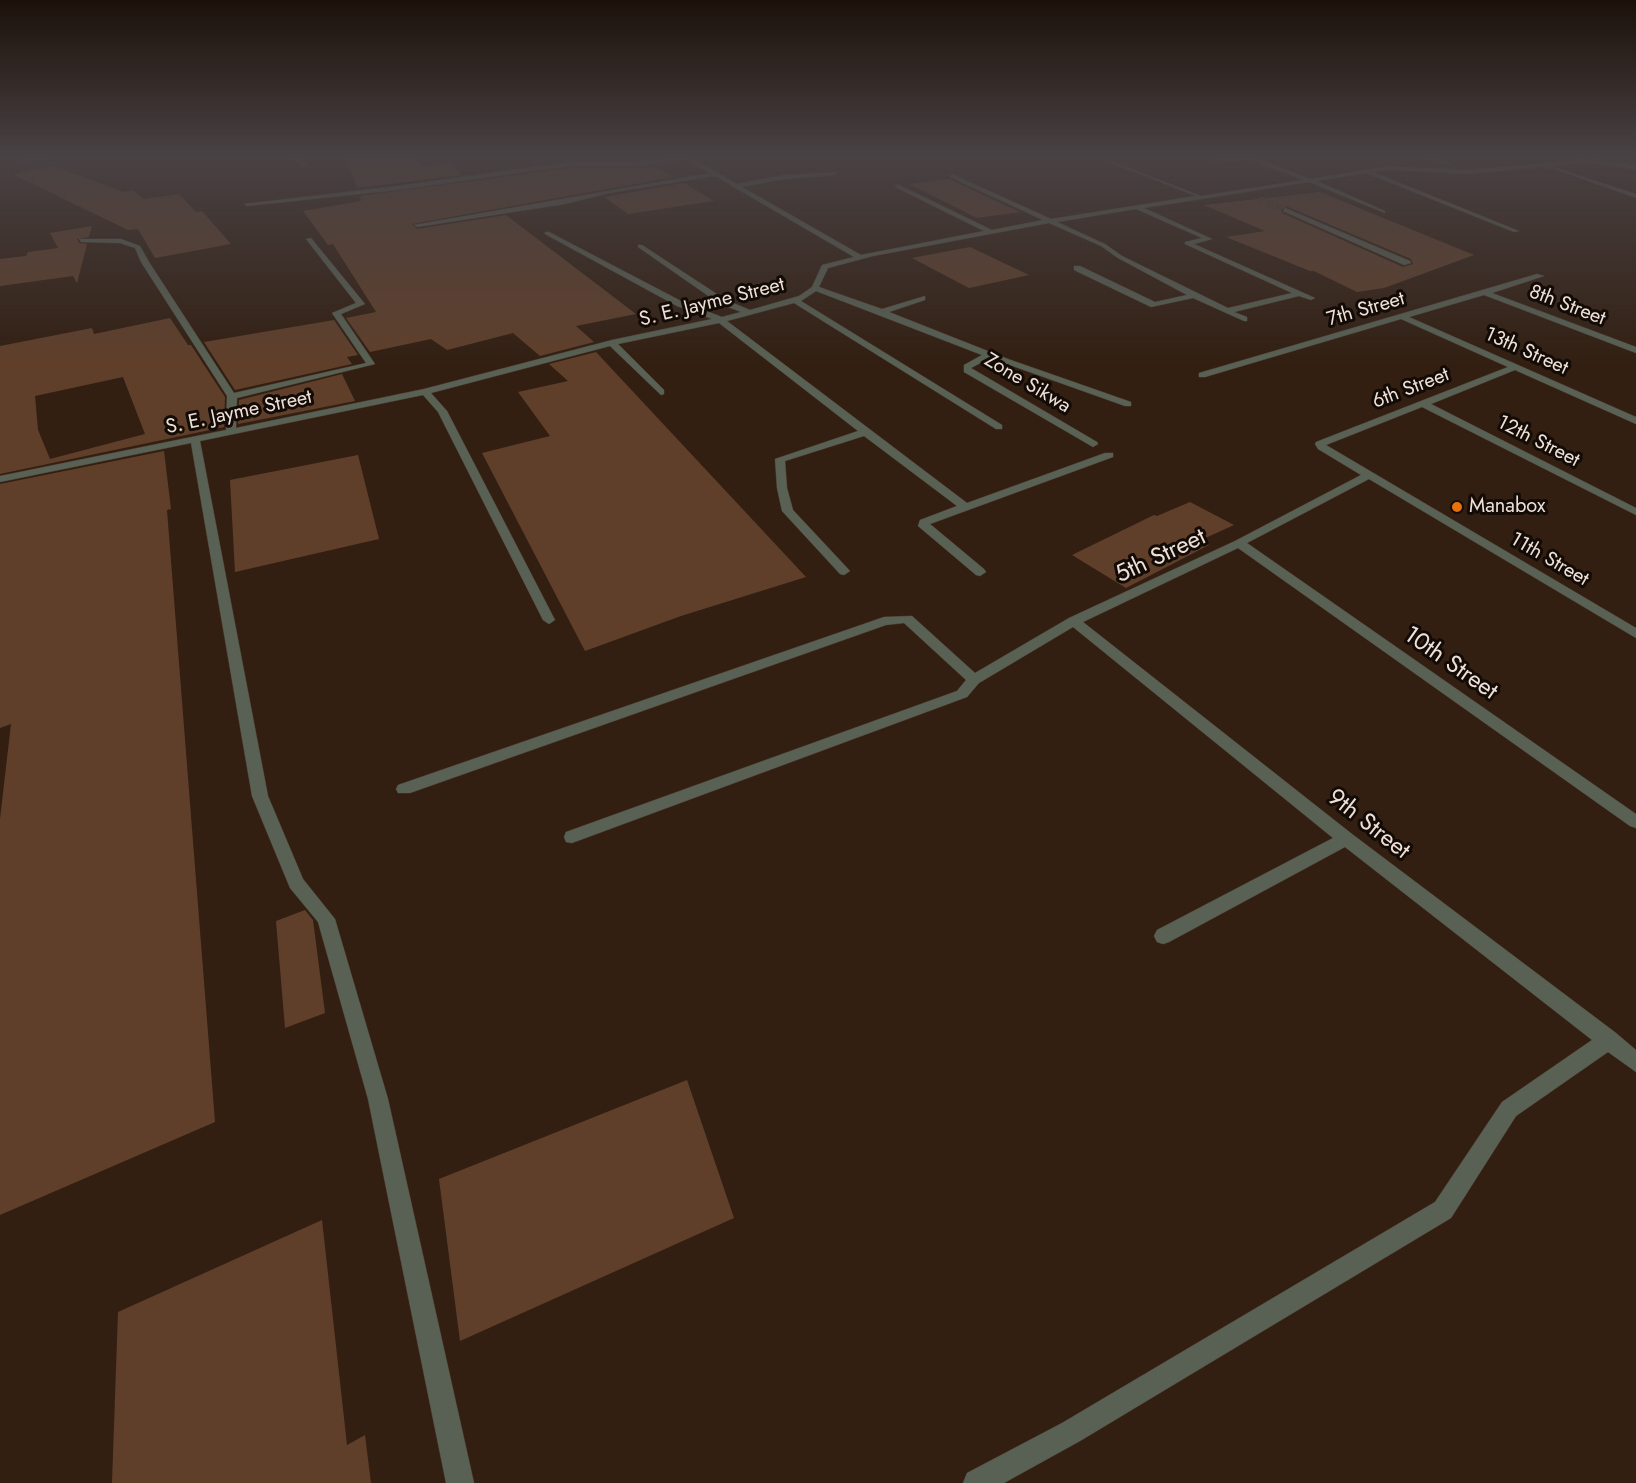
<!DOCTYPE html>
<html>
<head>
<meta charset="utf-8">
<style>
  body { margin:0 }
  canvas { display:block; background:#321f12 }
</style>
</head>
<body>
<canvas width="1636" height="1483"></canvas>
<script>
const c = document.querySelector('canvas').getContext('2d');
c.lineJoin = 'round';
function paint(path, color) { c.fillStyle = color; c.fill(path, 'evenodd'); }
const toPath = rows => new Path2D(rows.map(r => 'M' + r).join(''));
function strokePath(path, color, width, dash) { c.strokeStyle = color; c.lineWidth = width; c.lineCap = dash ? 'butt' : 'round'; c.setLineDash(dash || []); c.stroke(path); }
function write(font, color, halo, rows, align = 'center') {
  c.font = font + ' Jost,sans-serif'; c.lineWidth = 6; c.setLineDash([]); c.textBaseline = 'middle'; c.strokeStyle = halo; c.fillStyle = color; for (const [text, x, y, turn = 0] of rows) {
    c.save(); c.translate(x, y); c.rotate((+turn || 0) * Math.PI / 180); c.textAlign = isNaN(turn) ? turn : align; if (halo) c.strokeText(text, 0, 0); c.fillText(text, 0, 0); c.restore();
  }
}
paint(toPath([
  [345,156,416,156,422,166,451,163,462,175,357,188],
  [54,166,124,192,133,190,144,199,179,194,196,212,202,211,231,244,155,258,138,229,128,230,12,174],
  [655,166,674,177,412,224,417,229,506,215,636,314,576,326,594,342,540,356,513,333,447,350,431,339,370,352,346,318,376,312,333,244,328,245,303,211,361,201,360,196,569,168,636,168],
  [949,179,1020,212,977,218,909,184],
  [684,183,714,201,628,214,604,197],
  [1320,192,1474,255,1384,288,1357,292,1314,271,1310,271,1226,237,1265,231,1204,205],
  [1286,206,1411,259,1413,264,1403,267,1282,213,1281,210],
  [92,226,89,237,77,239,79,243,87,244,77,283,73,276,0,286,0,259,26,256,28,252,58,248,50,233],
  [970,247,1029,275,969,288,912,258],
  [170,318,188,345,191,345,225,397,224,427,0,474,0,346,92,328,94,334],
  [123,377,145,434,50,459,38,430,35,396],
  [334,320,358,355,347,357,352,364,235,390,204,342],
  [596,352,806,577,681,616,585,651,482,453,550,436,518,392,568,381,549,364],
  [342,374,355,401,238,424,239,400],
  [164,451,171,509,167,510,215,1122,0,1215,0,819,11,724,0,728,0,484],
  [358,455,379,539,235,572,230,480],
  [1190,502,1234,525,1201,540,1209,545,1126,588,1072,555,1154,515,1157,516],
  [305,910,313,920,325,1013,285,1028,276,921],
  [687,1080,734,1218,460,1341,439,1179],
  [322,1220,347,1445,365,1435,371,1483,112,1483,118,1312]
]), '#5f3f2a');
strokePath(toPath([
  [1259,199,1285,210]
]), '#4e3c30', 6, [6, 3]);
const minor = toPath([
  [36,156,47,156,21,162,18,160,36,156],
  [289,156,295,156,308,166,303,167,289,156],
  [677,156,699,162,737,184,784,175,837,172,835,175,784,179,742,187,861,255,984,231,895,187,897,184,992,230,1043,220,950,177,952,174,1051,219,1196,196,1093,156,1099,156,1201,196,1303,180,1250,160,1211,162,1213,159,1251,156,1310,179,1389,166,1469,170,1586,159,1636,165,1636,169,1586,163,1550,166,1636,194,1636,198,1546,166,1469,174,1389,170,1373,172,1519,231,1514,232,1366,173,1317,181,1385,211,1385,213,1309,182,1144,208,1212,239,1194,244,1315,298,1311,300,1299,296,1234,312,1247,317,1247,321,1244,321,1193,298,1151,307,1074,270,1074,266,1080,266,1155,302,1187,295,1118,258,1101,246,1049,223,873,256,828,268,819,287,882,309,925,296,925,300,889,312,1008,359,1131,402,1131,406,1125,406,990,358,971,368,1097,442,1098,444,1093,447,964,372,964,365,982,355,816,291,801,301,1002,425,1002,429,996,429,794,303,727,321,967,503,1105,453,1113,453,1113,457,930,524,984,569,986,572,980,576,976,575,918,526,920,520,957,506,864,436,785,461,787,488,793,510,850,571,844,575,840,574,782,511,777,488,775,459,858,431,719,323,618,344,664,390,664,394,661,395,610,346,431,393,447,411,555,620,549,624,543,620,438,412,423,395,200,441,268,796,303,879,335,919,388,1099,474,1483,446,1483,368,1099,318,922,290,888,252,796,191,443,0,482,0,476,226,430,227,396,141,262,135,248,120,243,81,242,79,239,121,239,140,246,149,262,234,393,366,363,332,313,356,303,306,239,311,238,365,304,341,314,375,364,237,398,236,428,424,389,612,340,712,319,677,306,545,234,545,232,549,232,683,302,722,317,741,312,720,304,638,247,638,245,642,245,726,300,750,310,799,296,812,287,822,265,854,257,715,176,609,193,565,204,417,227,414,225,710,173,684,160,636,166,569,166,397,190,247,206,244,204,397,186,569,162,636,162,677,156],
  [1136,209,1202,238,1185,242,1185,244,1292,293,1228,308,1122,256,1105,244,1057,222,1136,209],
  [1416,156,1424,156,1451,163,1448,165,1416,156],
  [1285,208,1410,261,1411,263,1404,265,1283,211,1285,208],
  [1537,274,1544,276,1492,293,1636,347,1636,353,1484,295,1409,317,1636,417,1636,424,1515,370,1431,404,1636,508,1636,515,1422,407,1326,445,1636,628,1636,638,1369,479,1247,543,1636,814,1636,828,1630,826,1238,548,1083,622,1352,834,1616,1033,1636,1050,1636,1072,1608,1052,1516,1116,1451,1218,1080,1441,1004,1483,963,1483,967,1473,1062,1423,1435,1202,1502,1102,1592,1040,1345,847,1169,942,1163,944,1157,942,1154,936,1157,930,1333,838,1073,627,979,683,967,697,572,843,566,842,564,837,566,832,957,691,966,680,904,623,886,625,410,793,398,793,396,789,398,785,884,617,912,616,975,673,1069,618,1235,541,1361,475,1318,449,1315,444,1316,442,1508,367,1401,319,1205,377,1199,377,1199,373,1537,274]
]);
strokePath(minor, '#4c3a2e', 1);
paint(minor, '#586154');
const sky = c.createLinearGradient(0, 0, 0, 363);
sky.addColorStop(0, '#1c110a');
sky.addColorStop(0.43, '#494244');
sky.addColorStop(1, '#49424400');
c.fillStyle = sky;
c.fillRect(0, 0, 1636, 363);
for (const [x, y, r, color] of [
  [1457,507,6,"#e8710a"]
]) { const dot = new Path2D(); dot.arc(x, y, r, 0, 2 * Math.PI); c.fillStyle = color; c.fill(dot); strokePath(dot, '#130b06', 2); }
write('20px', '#eee0d8', '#130b06', [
  ["S. E. Jayme Street",712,303,-14],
  ["8th Street",1567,306,21],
  ["7th Street",1366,310,-16],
  ["13th Street",1526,352,24],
  ["Zone Sikwa",1027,384,31],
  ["6th Street",1411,389,-21],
  ["S. E. Jayme Street",239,413,-12],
  ["12th Street",1538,442,27],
  ["11th Street",1549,560,30]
]);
write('20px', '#eee0d8', '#130b06', [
  ["Manabox",1469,507]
], 'left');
write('24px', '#eee0d8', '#130b06', [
  ["5th Street",1161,557,-25],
  ["10th Street",1450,664,35],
  ["9th Street",1368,825,38]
]);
</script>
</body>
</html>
